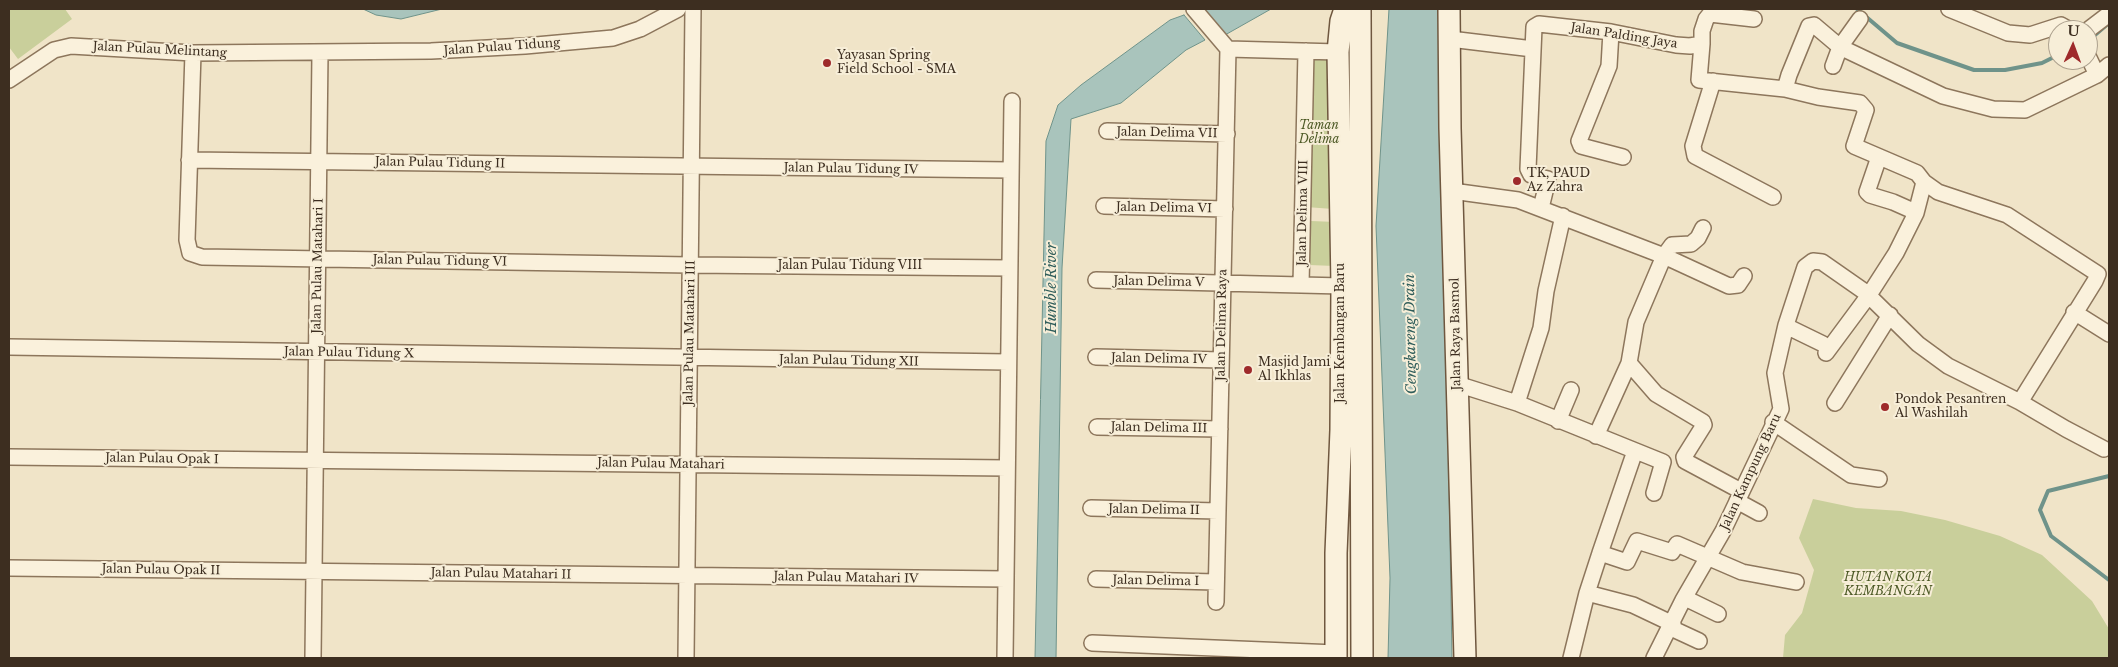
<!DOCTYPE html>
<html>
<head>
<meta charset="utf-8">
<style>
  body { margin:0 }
  #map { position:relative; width:2118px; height:667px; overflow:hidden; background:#f0e4c8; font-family:"Libre Baskerville",serif }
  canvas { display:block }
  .frame { position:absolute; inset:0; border:10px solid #3d2e20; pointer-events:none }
  .north { position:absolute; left:2048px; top:20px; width:50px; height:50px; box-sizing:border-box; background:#f7eed8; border:1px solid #ada18e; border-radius:50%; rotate:2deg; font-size:14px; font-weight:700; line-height:20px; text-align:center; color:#3d2e20 }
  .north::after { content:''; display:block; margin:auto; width:18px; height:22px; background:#9e2a2b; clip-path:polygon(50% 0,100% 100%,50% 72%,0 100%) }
</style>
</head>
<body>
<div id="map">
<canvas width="2118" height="667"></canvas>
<div class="frame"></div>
<div class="north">U</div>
</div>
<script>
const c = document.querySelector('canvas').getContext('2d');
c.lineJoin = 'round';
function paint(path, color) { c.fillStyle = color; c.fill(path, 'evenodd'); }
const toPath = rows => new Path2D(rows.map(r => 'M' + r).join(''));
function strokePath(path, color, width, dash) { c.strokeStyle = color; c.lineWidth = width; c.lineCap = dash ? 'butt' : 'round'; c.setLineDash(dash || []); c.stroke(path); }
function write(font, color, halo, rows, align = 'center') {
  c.font = font + ' "Libre Baskerville",serif'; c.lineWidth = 4; c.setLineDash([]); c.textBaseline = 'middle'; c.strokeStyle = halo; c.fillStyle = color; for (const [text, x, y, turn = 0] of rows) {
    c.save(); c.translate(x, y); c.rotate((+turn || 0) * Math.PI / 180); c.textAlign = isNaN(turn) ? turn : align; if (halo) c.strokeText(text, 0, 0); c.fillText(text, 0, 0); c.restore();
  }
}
paint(toPath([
  [9,9,65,9,72,19,18,59,9,47],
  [1329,56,1333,209,1306,207,1307,58],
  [1311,221,1336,222,1335,266,1309,265],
  [1813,499,1856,508,1901,511,1945,520,2000,536,2042,555,2092,601,2109,629,2109,658,1783,658,1785,635,1802,613,1814,570,1799,538]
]), '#c9cf9b');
const water = toPath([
  [363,9,442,9,401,19,376,15,363,9],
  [1203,9,1271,9,1225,35,1203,9],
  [1389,9,1441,9,1452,658,1388,658,1390,578,1376,226,1389,9],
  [1184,15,1205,40,1186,50,1121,103,1071,119,1062,268,1056,658,1035,658,1046,141,1058,105,1081,85,1170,20,1184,15]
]);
paint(water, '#a9c4bc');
strokePath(water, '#6f938a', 1);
strokePath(toPath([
  [1857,9,1897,43,1974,70,2005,70,2042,63,2058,55],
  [2088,41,2109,23],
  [2109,476,2048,491,2040,510,2051,536,2109,580]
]), '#6f938a', 4);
const street = toPath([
  [1194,9,1228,49,1216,602],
  [1949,9,2008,33,2030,35,2061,25,2070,30],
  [1860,19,1840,47,1943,96,1993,109,2025,110,2097,75],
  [2088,30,2109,14],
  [1611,32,1609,66,1579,141,1581,146,1623,157],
  [1450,39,1533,49],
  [1702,44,1702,31,1706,19,1710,14,1754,19],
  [1228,49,1338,52],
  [193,53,187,240,190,253,202,257,690,265,1009,268],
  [2088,56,2097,75,2109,65],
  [9,80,54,50,71,46,193,53,431,51,525,46,613,38,640,29,678,9],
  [1713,81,1693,146,1695,156,1773,197],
  [1785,89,1789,75,1809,26,1814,25,1840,47,1833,66],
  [1107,131,1227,134],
  [1879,157,1867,192,1870,195,1893,202,1911,210],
  [189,160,1010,170],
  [1452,191,1518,200,1664,256,1636,322,1629,363,1596,436],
  [1104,206,1225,209],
  [1541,208,1548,179,1531,175,1528,169,1534,27,1539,24,1611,32,1676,45,1690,46,1702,44,1699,80,1785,89,1818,97,1860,103,1866,110,1854,146,1917,173,1924,182,1938,192,2007,215,2098,274,2095,281,2020,402,1948,366,1918,344,1865,292,1822,262,1813,261,1805,267,1786,325,1775,373,1781,409,1723,531,1683,600,1654,658],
  [1703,228,1698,238,1691,244,1672,245,1664,256,1729,286,1738,285,1744,276],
  [1096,280,1342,286],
  [1301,285,1306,51],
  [2074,312,2109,334],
  [1786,326,1823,344],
  [9,347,1008,362],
  [1826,353,1869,295,1896,253,1916,213,1924,182],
  [1096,357,1221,360],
  [1629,363,1656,394,1703,422,1704,425,1684,457,1685,461,1741,491],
  [1457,384,1517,403,1663,462,1654,493],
  [2020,402,2066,429,2104,449],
  [1517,403,1541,328,1546,291,1563,216],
  [1835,403,1890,315],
  [1558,421,1571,390],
  [1773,422,1851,475,1879,479],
  [1097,427,1220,429],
  [9,457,1007,468],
  [1737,501,1759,513],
  [1091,508,1218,511],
  [1600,553,1635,451],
  [9,568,1006,579],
  [1096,579,1216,582],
  [1587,593,1633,605,1673,624],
  [1685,598,1718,614],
  [1671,628,1699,641],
  [1092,643,1336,653],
  [313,658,320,53],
  [686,658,693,9],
  [1005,658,1012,101],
  [1571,658,1587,593,1600,553,1627,562,1637,541,1672,552,1677,544,1742,572,1796,582]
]);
const secondary = toPath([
  [1360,9,1362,658],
  [1449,9,1450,128,1465,658],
  [1336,658,1336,553,1341,430,1342,286,1338,52,1341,21,1345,9]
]);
strokePath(street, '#8d765c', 18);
strokePath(secondary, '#6f573f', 24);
strokePath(street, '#faf1dc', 15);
strokePath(secondary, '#faf1dc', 21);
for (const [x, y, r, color] of [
  [827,63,5,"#9e2a2b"],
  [1517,181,5,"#9e2a2b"],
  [1248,370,5,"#9e2a2b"],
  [1885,407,5,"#9e2a2b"]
]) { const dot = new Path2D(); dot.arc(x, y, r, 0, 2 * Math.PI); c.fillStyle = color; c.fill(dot); strokePath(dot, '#f7eed8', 2); }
write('12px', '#3d2e20', '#f7eed8', [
  ["Jalan Palding Jaya",1624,36,9],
  ["Jalan Pulau Tidung",502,47,-4],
  ["Jalan Pulau Melintang",160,50,3],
  ["Jalan Delima VII",1167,133,1],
  ["Jalan Pulau Tidung II",440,163,1],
  ["Jalan Pulau Tidung IV",851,169,1],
  ["Jalan Delima VI",1164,208,1],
  ["Jalan Delima VIII",1303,213,-89],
  ["Jalan Pulau Tidung VI",440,261,1],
  ["Jalan Pulau Matahari I",318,266,-89],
  ["Jalan Pulau Tidung VIII",850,266],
  ["Jalan Delima V",1159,282,1],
  ["Jalan Delima Raya",1222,325,-89],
  ["Jalan Pulau Matahari III",690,333,-89],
  ["Jalan Kembangan Baru",1341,333,-90],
  ["Jalan Raya Basmol",1456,334,-91],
  ["Jalan Pulau Tidung X",349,353,1],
  ["Jalan Delima IV",1159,359,1],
  ["Jalan Pulau Tidung XII",849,361,1],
  ["Jalan Delima III",1159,428,1],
  ["Jalan Pulau Opak I",162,459,1],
  ["Jalan Pulau Matahari",661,464,1],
  ["Jalan Kampung Baru",1751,472,-65],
  ["Jalan Delima II",1154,510,1],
  ["Jalan Pulau Opak II",161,570,1],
  ["Jalan Pulau Matahari II",501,574,1],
  ["Jalan Pulau Matahari IV",846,578,1],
  ["Jalan Delima I",1156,581,1]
]);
write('12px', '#3d2e20', '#f7eed8', [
  ["Yayasan Spring",837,56],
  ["Field School - SMA",837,70],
  ["TK, PAUD",1527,174],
  ["Az Zahra",1527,188],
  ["Masjid Jami",1258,363],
  ["Al Ikhlas",1258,377],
  ["Pondok Pesantren",1895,400],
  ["Al Washilah",1895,414]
], 'left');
write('italic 12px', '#4d5a26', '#f7eed8', [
  ["Taman",1319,126],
  ["Delima",1319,140],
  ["HUTAN KOTA",1888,578],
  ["KEMBANGAN",1888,592]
]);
write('italic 14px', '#2f5d5a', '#f7eed8', [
  ["Humble River",1052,288,-90],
  ["Cengkareng Drain",1411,334,-91]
]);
</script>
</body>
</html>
